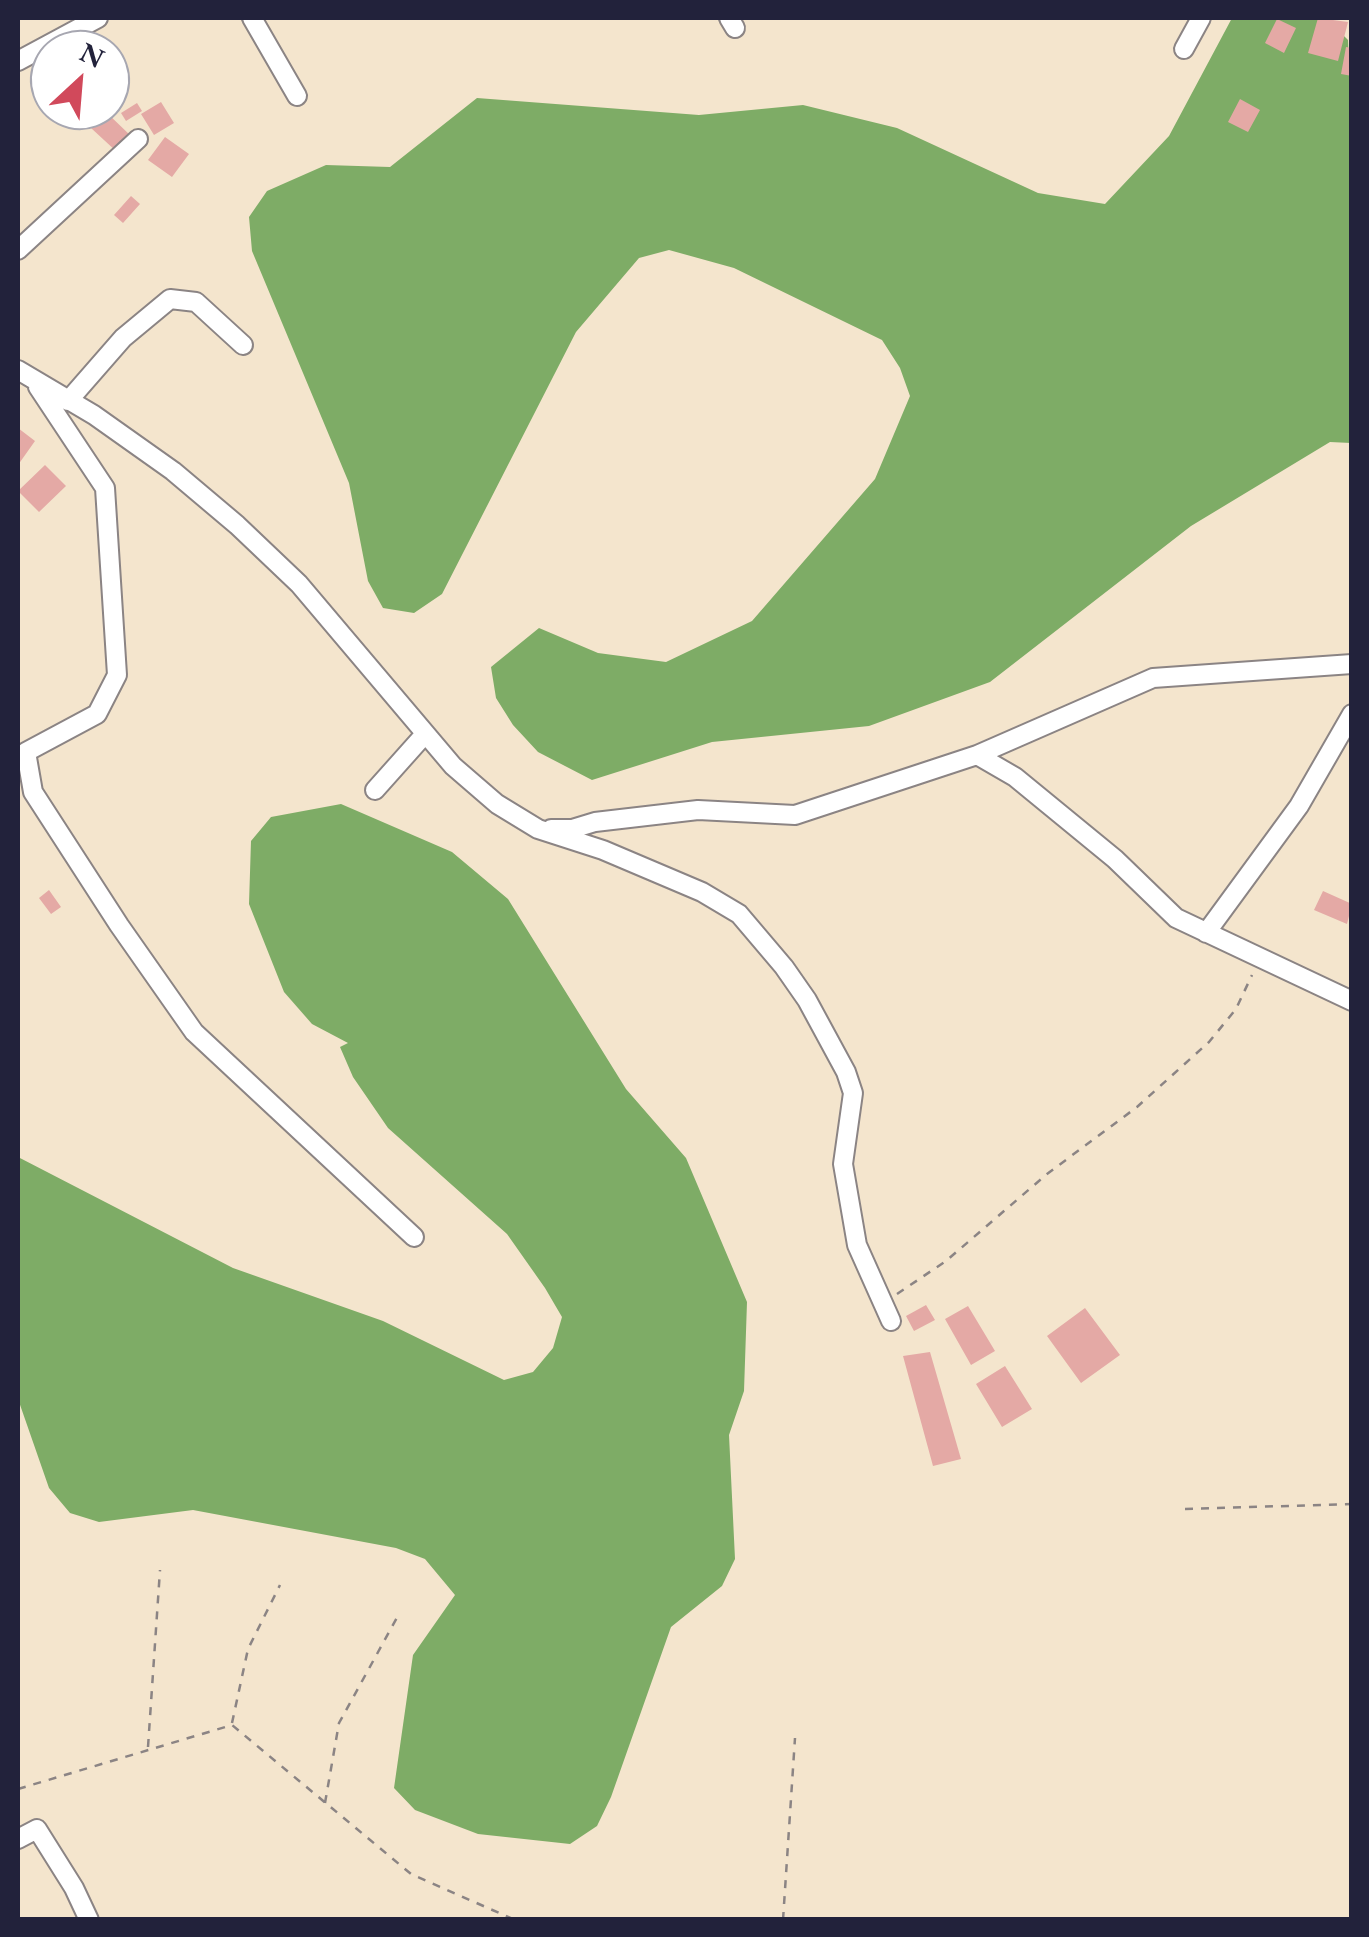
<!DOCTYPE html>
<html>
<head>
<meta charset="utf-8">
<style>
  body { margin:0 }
  #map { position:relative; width:1369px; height:1937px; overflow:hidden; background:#f4e5cd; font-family:"EB Garamond",serif }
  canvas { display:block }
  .frame { position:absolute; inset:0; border:20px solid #22223b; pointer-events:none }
  .north { position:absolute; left:30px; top:30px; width:100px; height:100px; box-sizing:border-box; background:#fff; border:2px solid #a7a7b1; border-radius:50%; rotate:26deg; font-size:28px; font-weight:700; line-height:40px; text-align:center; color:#22223b }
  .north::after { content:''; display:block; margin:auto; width:35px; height:45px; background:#d1495b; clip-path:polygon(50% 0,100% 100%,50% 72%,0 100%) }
</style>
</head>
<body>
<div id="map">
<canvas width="1369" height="1937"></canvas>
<div class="frame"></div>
<div class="north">N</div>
</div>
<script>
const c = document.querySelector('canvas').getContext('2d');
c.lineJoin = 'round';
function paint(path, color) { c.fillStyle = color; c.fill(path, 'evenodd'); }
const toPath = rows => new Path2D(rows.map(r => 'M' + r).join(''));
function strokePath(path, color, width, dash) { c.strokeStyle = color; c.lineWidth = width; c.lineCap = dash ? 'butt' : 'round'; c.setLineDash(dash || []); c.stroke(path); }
paint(toPath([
  [1232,18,1326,18,1348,40,1352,133,1351,443,1330,442,1191,526,990,682,869,726,712,742,592,780,538,752,513,725,496,698,491,667,539,628,598,653,666,662,752,621,875,479,910,396,900,368,882,340,734,268,669,250,639,258,576,332,442,594,414,613,383,608,368,581,349,483,252,251,249,217,267,191,326,165,390,167,477,98,699,115,803,105,897,128,1038,193,1105,204,1169,136],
  [341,804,452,852,508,899,626,1089,686,1158,747,1302,744,1391,729,1435,735,1559,722,1586,671,1627,611,1797,597,1826,570,1844,478,1834,415,1810,394,1788,413,1655,455,1595,425,1559,396,1548,193,1510,99,1522,70,1513,49,1488,18,1399,18,1157,233,1268,383,1321,504,1380,533,1372,553,1348,562,1317,545,1288,507,1234,388,1128,353,1077,340,1047,348,1043,312,1024,284,992,249,904,251,841,271,817]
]), '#7eac66');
paint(toPath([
  [1318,18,1348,22,1338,61,1308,53],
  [1277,19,1296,28,1284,53,1265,43],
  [1346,47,1352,48,1352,76,1341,74],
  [1240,99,1260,110,1248,132,1228,122],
  [161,102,174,123,154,135,141,114],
  [137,103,142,111,126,121,121,113],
  [106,112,132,137,117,152,91,128],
  [165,137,189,154,172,177,148,160],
  [131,196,140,204,123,223,114,215],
  [18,428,35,441,18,465],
  [45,465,66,486,39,512,18,491],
  [49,890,61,907,51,914,39,898],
  [1323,891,1352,904,1347,924,1314,910],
  [926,1305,935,1320,914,1331,906,1316],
  [968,1306,995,1351,971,1365,945,1319],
  [1085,1308,1120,1355,1081,1383,1047,1336],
  [930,1352,961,1459,933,1466,903,1356],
  [1005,1366,1032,1409,1002,1427,976,1384]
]), '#e4a9a5');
const street = toPath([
  [252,18,297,96],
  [729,18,735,28],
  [1184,49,1201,18],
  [18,61,98,18],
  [18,250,138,139],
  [18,370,94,415,173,471,237,525,299,584,453,766,497,804,538,829,603,850,702,892,739,914,784,967,807,1000,846,1072,853,1093,843,1164,857,1245,891,1321],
  [38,387,105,488,117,675,97,714,26,752,33,792,119,925,194,1032,414,1237],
  [68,401,123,338,170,299,196,302,243,345],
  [977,755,1153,678,1352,664],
  [375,790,425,734],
  [551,829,572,829,595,822,698,810,795,815,977,755,1015,777,1115,859,1176,918,1352,1001],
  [1206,933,1299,806,1352,714],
  [18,1839,37,1829,74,1888,89,1920]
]);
strokePath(street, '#8b8484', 22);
strokePath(toPath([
  [897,1294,946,1261,1047,1174,1137,1107,1209,1042,1236,1009,1252,975],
  [1185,1509,1352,1504],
  [232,1723,248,1649,280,1585],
  [148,1747,160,1570],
  [18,1789,232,1725,411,1874,515,1920],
  [325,1803,339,1723,399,1614],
  [783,1920,795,1738]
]), '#8b8484', 2.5, [8, 8]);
strokePath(street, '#fff', 18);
</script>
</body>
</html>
